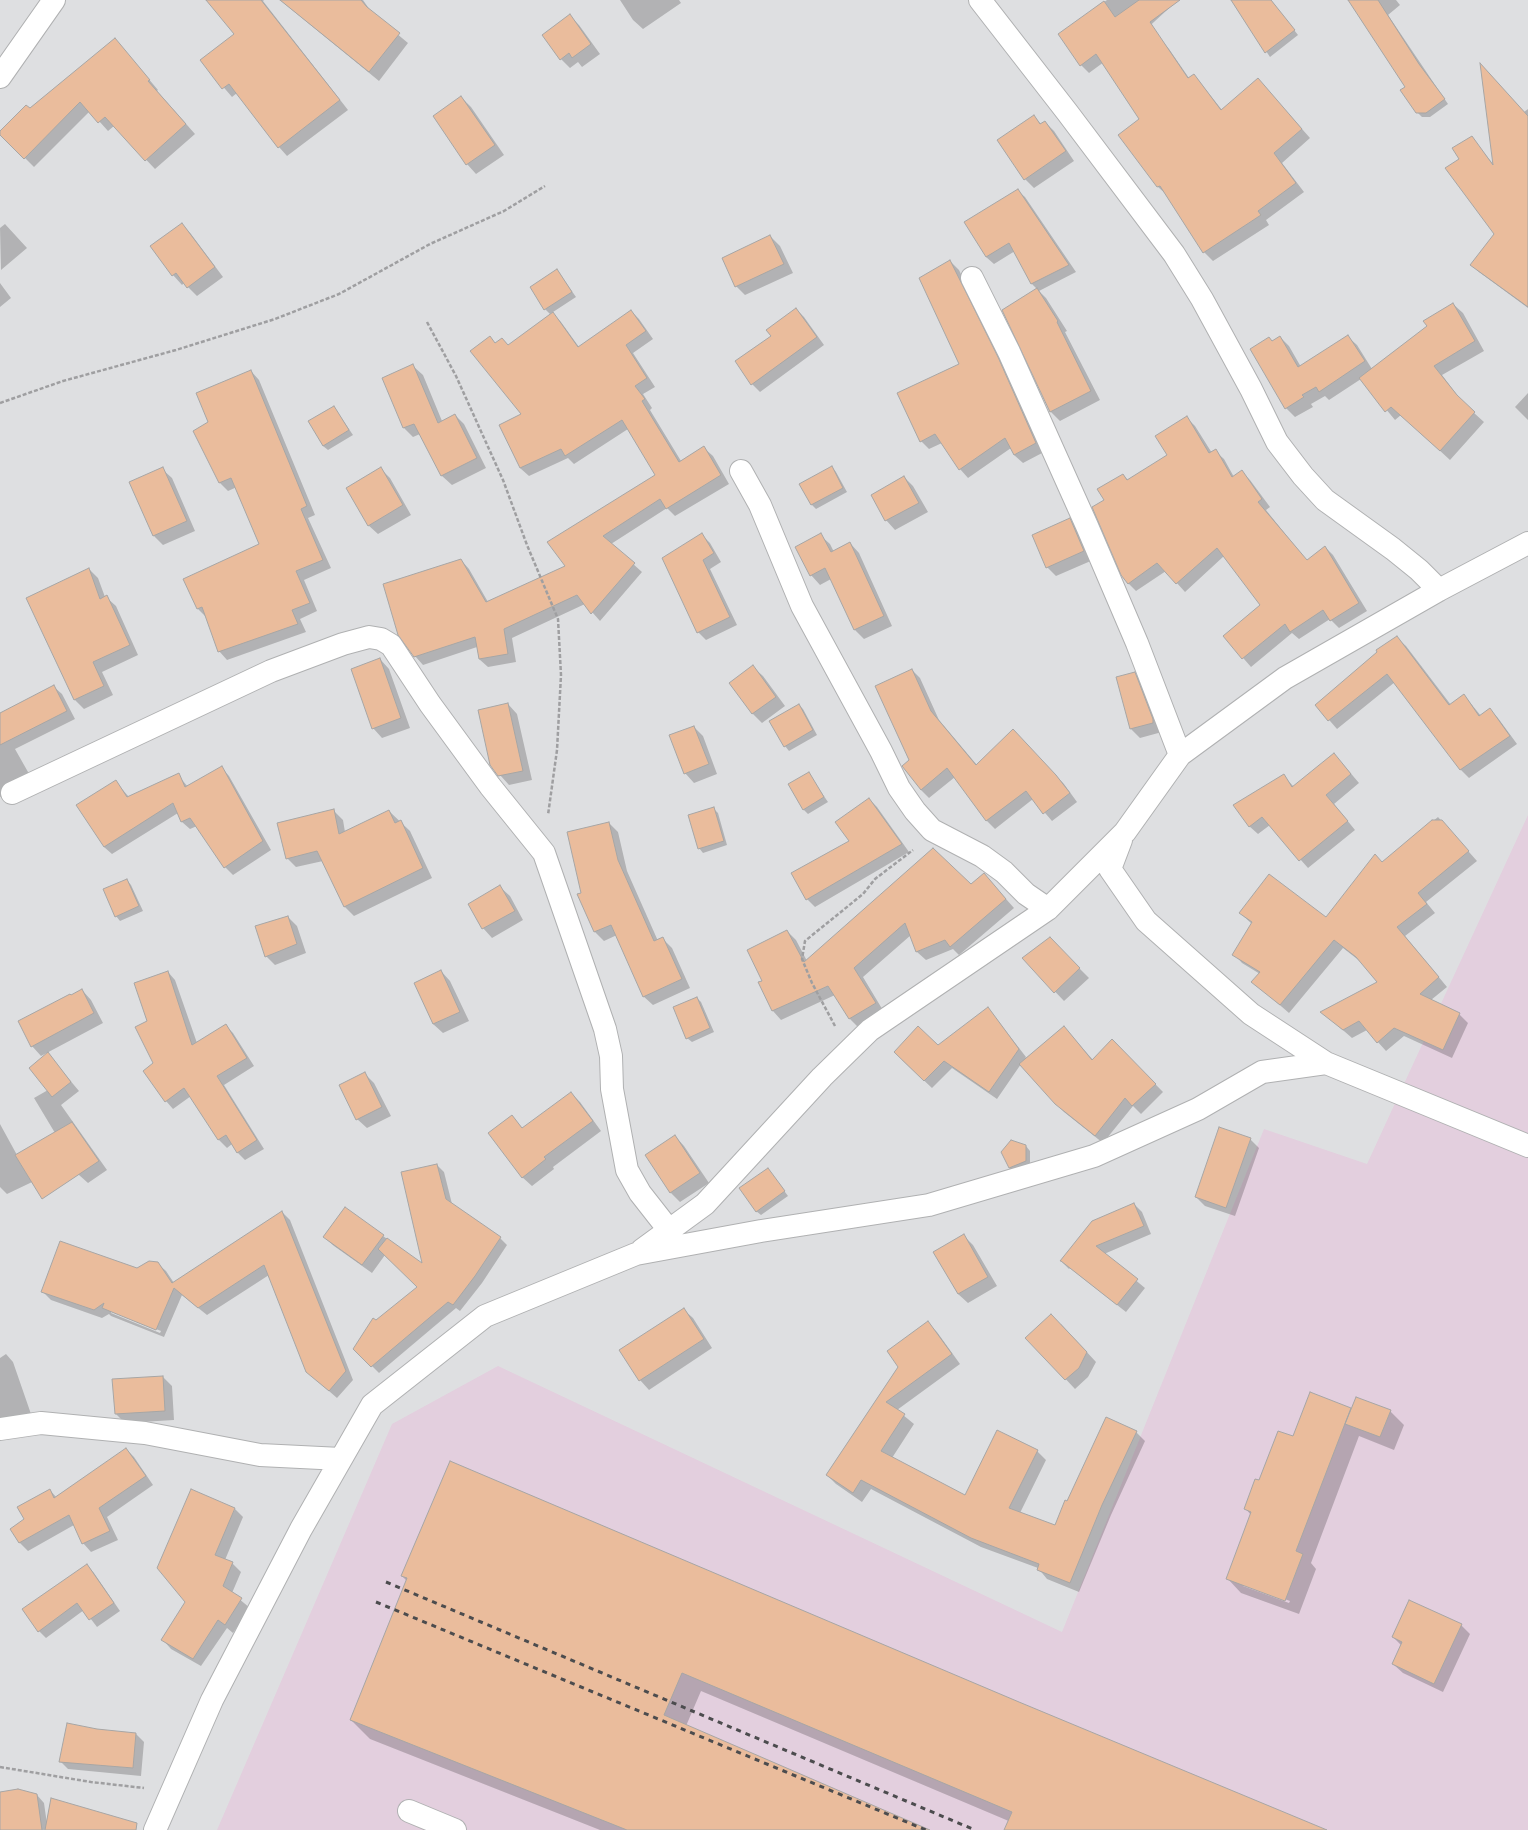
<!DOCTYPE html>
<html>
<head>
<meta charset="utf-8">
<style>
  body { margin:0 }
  canvas { display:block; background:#dedfe1 }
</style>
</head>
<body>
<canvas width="1528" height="1830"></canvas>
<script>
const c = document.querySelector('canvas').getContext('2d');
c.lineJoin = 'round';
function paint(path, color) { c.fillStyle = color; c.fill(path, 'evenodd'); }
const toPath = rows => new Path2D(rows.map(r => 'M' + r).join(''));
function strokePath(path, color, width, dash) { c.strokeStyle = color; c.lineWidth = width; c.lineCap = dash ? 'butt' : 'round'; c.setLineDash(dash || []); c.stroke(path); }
paint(toPath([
  [1528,815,1528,1830,217,1830,392,1424,498,1366,1062,1632,1264,1129,1367,1164]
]), '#e3cfde');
paint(toPath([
  [208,0,264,0,263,1,348,110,287,156,279,147,237,93,232,97,201,61,235,34],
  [280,0,363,0,372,13,408,43,379,81],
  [620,0,679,0,681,3,643,29,633,20],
  [1107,0,1178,0,1107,65,1104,62,1089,73,1081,65,1059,34],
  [1232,0,1271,0,1298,35,1270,57],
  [1355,0,1396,0,1400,5,1388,15,1448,104,1430,117,1422,117,1417,112,1406,87],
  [570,16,579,25,600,54,582,67,578,62,570,68,561,59],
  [115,39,158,90,157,91,195,134,155,169,114,126,108,131,90,111,34,167,0,133],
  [1161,40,1169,49,1189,78,1194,75,1222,110,1258,79,1310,138,1282,163,1304,192,1266,220,1269,225,1213,261,1204,252,1167,195,1158,187,1140,119],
  [1482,66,1524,112,1528,109,1528,308,1479,272,1472,265,1495,234,1460,159,1471,137,1494,165],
  [461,97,471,107,504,155,476,174,467,164,434,117],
  [1034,116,1041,124,1045,122,1054,131,1074,161,1034,188,1025,179],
  [1017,190,1025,197,1076,272,1039,291,1046,298,1067,331,1065,332,1100,400,1060,421,1050,411,1037,289,1032,284,1015,251,994,264,986,257],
  [5,224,27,248,1,270,0,228],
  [182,224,191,234,223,277,197,296,184,283,182,285,173,275],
  [770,236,780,246,793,273,745,295,736,286],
  [950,261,959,270,1006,367,1044,452,1023,463,1014,455,1011,448,968,478,960,469,942,443,929,449,921,441,961,364],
  [557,270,576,297,550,314,545,309],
  [0,283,11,298,0,307],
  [1453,304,1463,313,1484,351,1442,375,1463,403,1484,422,1450,460,1401,415,1395,420,1361,379,1329,400,1325,396,1311,404,1313,407,1295,417,1286,408,1273,342,1280,337,1289,346,1301,367,1347,336,1357,345,1372,369,1428,326],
  [796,309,804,317,824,345,760,392,752,384,772,336],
  [631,311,639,319,653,339,633,353,655,387,643,394,652,408,650,410,681,461,704,448,713,456,729,484,675,516,667,508,611,544,642,572,600,621,585,604,512,638,516,662,488,667,479,659,477,647,423,665,415,656,461,560,469,569,488,602,566,566,657,476,628,429,574,464,568,458,529,476,520,468,523,415,489,337,496,344,502,339,509,346,553,314,561,322,579,347],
  [413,366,423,375,442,421,455,415,464,424,486,468,452,485,442,476,420,434,413,437,404,428],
  [251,371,259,380,315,515,308,518,331,568,304,580,317,611,300,619,306,632,227,660,219,651,206,617,198,609,184,580,260,544,237,487,228,491,220,483,209,422],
  [1528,393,1528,420,1515,407],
  [334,407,353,435,328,450,323,446,310,422],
  [1187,418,1195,426,1212,453,1215,451,1224,459,1234,477,1242,472,1250,480,1270,507,1266,510,1307,561,1325,547,1333,555,1367,611,1339,628,1330,619,1299,639,1292,633,1251,667,1224,636,1261,605,1224,556,1185,592,1166,571,1136,591,1128,583,1105,501,1123,475,1129,481,1169,455],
  [832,467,836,472,847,492,816,509,812,505,801,485],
  [162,469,172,478,195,531,163,545,154,536],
  [381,469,390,478,411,515,378,534,368,525],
  [904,477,913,486,928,512,895,530,886,520],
  [1070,519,1079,529,1093,560,1056,576,1047,567],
  [702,535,710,543,721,562,710,569,737,625,706,640,698,632],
  [820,535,830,544,834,552,850,543,859,553,892,626,864,639,855,630,831,579,820,585,811,575],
  [89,569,98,578,105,597,106,597,116,606,138,655,102,672,113,695,84,709,75,700,27,598],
  [1397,638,1406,646,1451,705,1464,695,1481,716,1490,710,1498,718,1517,744,1469,778,1461,770,1395,682,1337,729,1316,705],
  [380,659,389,669,410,728,382,738,373,728],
  [753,667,763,676,785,706,762,723,753,714,731,683],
  [912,670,920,678,939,720,977,765,1021,739,1064,784,1077,802,1052,821,1033,799,995,829,987,821,955,777,929,798,921,790,910,761],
  [1134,673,1144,682,1162,732,1140,738,1131,729,1117,678],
  [54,687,62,694,75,719,15,749,32,779,0,797,0,714],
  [508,704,517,714,532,780,509,785,491,765],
  [799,705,803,709,817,735,789,751,785,746],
  [694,727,703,736,717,774,694,783,685,773],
  [1342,763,1359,783,1334,804,1355,830,1308,868,1270,825,1258,834,1249,826,1283,775,1294,787],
  [222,768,229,776,271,850,233,875,225,867,197,826,190,829,182,822,178,813,112,854,104,847,115,781,129,797,178,775,188,787],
  [808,773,828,802,808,814,803,809],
  [869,799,877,807,909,852,815,907,807,899,850,842],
  [713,808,718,813,727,845,703,853,699,848],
  [333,810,343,820,345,832,389,811,410,831,432,878,354,916,344,906,323,861,296,867,287,858],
  [1438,817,1477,861,1426,902,1435,913,1405,936,1447,987,1431,1000,1459,1014,1468,1023,1452,1058,1404,1036,1386,1051,1367,1030,1352,1038,1322,1012,1378,983,1361,962,1343,948,1289,1013,1253,982,1260,974,1242,963,1234,954,1252,924,1240,913,1326,919,1382,863],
  [609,823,618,832,627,871,658,941,663,939,672,948,690,988,653,1005,643,996,617,935,604,941,595,932,582,893],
  [984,874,1014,908,959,955,953,949,926,960,917,952,911,935,863,977,884,1012,859,1028,850,1019,835,995,781,1020,773,1011,760,983,763,981,787,931,796,940,807,961,971,885],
  [127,880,131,885,143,911,120,921,116,916],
  [500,887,510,896,523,920,492,938,483,928,469,904],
  [288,917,297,926,306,953,275,965,266,956],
  [1050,939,1089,978,1064,1001,1023,958],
  [441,971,450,981,469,1021,443,1033,433,1024,415,983],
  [168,972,175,980,197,1043,225,1025,233,1033,254,1066,224,1085,264,1149,245,1160,238,1153,232,1144,227,1148,219,1140,191,1096,173,1109,166,1101,155,1063,148,1022],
  [82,990,91,1000,103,1023,41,1056,32,1046,19,1022],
  [697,998,701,1002,714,1032,692,1042,687,1038],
  [988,1008,1026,1057,1024,1060,1064,1027,1093,1060,1112,1040,1163,1092,1141,1114,1133,1106,1103,1143,1064,1112,1021,1064,997,1099,952,1068,932,1088,902,1060,938,1046],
  [48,1054,79,1091,61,1105,107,1170,88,1183,79,1175,72,1163,7,1194,0,1187,0,1124,17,1155,55,1133,34,1098,48,1090],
  [365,1074,374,1083,391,1116,367,1128,357,1119],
  [571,1093,580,1102,601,1131,553,1167,554,1169,532,1186,522,1177,512,1116,523,1129],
  [675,1136,684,1146,709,1183,680,1202,671,1193,646,1155],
  [1250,1139,1259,1148,1235,1216,1205,1206,1196,1197],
  [1026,1146,1030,1151,1030,1165,1014,1172,1009,1168],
  [437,1165,444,1172,452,1204,500,1238,507,1245,482,1283,460,1311,456,1308,379,1373,355,1349,376,1321,418,1287,385,1255,372,1273,334,1246,324,1237,383,1236,423,1265],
  [768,1169,788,1196,761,1215,756,1211],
  [1134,1204,1142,1212,1151,1234,1104,1254,1145,1288,1126,1312,1070,1268,1069,1269,1061,1261,1093,1222],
  [282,1212,290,1220,353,1380,337,1398,307,1372,269,1275,207,1315,182,1295,164,1337,111,1316,109,1314,102,1318,51,1300,43,1292,157,1263,166,1271,174,1283],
  [111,1311,161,1331,160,1333,111,1313],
  [963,1235,973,1245,997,1286,968,1303,958,1294,934,1252],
  [683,1309,693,1318,712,1348,649,1390,640,1380,621,1350],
  [928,1323,937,1332,960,1364,897,1410,914,1424,892,1458,965,1496,1037,1451,1046,1460,1020,1513,1056,1526,1067,1502,1136,1432,1145,1441,1111,1515,1079,1592,1047,1579,1038,1568,981,1547,871,1489,862,1502,836,1484,827,1475],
  [1061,1324,1096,1362,1088,1377,1075,1389,1027,1338],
  [6,1354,13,1362,31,1414,0,1425,0,1358],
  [163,1377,172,1386,174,1420,125,1423,116,1414],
  [1350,1408,1352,1410,1390,1411,1404,1425,1394,1450,1359,1436,1311,1563,1316,1569,1299,1614,1241,1593,1227,1578,1251,1515,1245,1508,1260,1482],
  [1243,1584,1290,1601,1289,1603,1243,1586],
  [126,1449,134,1457,153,1485,107,1517,118,1540,91,1552,83,1543,74,1525,28,1551,19,1542,25,1519,50,1490,56,1497],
  [235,1509,243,1517,225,1560,232,1563,241,1572,232,1593,250,1608,233,1633,227,1628,201,1666,171,1649,163,1640,186,1602],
  [87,1565,94,1573,120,1611,97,1627,84,1610,46,1638,39,1631],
  [402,1576,1325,1830,1020,1830,1011,1822,701,1691,686,1726,927,1830,600,1830,370,1739,351,1720,407,1581],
  [1461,1625,1470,1634,1443,1692,1403,1673,1393,1664,1402,1646,1393,1637],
  [97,1730,136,1734,144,1742,141,1776,68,1769,60,1761],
  [0,1793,37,1795,44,1803,47,1824,127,1830,0,1830]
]), '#0003');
const building = toPath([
  [206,0,261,0,340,100,278,148,229,84,222,89,200,60,234,34,206,0],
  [280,0,361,0,367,7,400,33,369,72,280,0],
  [1139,0,1180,0,1150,22,1188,78,1194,74,1221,110,1258,78,1302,129,1274,153,1296,183,1258,211,1261,215,1203,253,1160,186,1157,187,1118,135,1139,119,1096,54,1080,66,1058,34,1104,1,1115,17,1139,0],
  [1231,0,1271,0,1295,30,1265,53,1231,0],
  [1348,0,1378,0,1419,64,1445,99,1426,113,1416,113,1400,90,1405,87,1348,0],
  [570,14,591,44,572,58,569,53,560,60,542,35,570,14],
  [115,38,150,80,148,81,186,124,145,161,105,117,98,123,80,102,24,159,0,135,0,131,26,105,30,108,115,38],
  [1480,63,1528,116,1528,307,1470,265,1494,234,1445,168,1459,159,1452,148,1472,136,1493,165,1480,63],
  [461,96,495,145,466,165,433,116,461,96],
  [1034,115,1040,124,1045,121,1066,151,1024,180,997,140,1034,115],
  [1018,189,1069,265,1031,284,1009,243,986,257,964,222,1018,189],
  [182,223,215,267,187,288,176,273,172,276,150,246,182,223],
  [770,235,784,264,735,287,722,258,770,235],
  [950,260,998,357,1036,443,1014,455,1005,438,959,470,935,434,920,442,897,393,959,364,919,278,950,260],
  [557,269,572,292,544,310,530,287,557,269],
  [1037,288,1058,321,1057,322,1091,391,1050,412,1002,310,1037,288],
  [1453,303,1475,341,1434,366,1457,395,1475,412,1440,451,1391,407,1385,412,1359,378,1427,326,1423,321,1453,303],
  [796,308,817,337,751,385,735,361,771,336,766,330,796,308],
  [631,310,646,331,626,345,647,378,635,386,645,399,642,401,679,462,704,446,721,475,666,509,660,499,603,536,635,563,591,614,577,595,504,629,508,654,479,659,475,637,414,657,398,635,383,584,461,559,486,602,565,566,547,542,655,475,622,420,565,456,561,449,520,468,499,425,521,414,470,351,490,336,495,343,502,338,508,345,553,312,578,347,631,310],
  [1348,335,1365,361,1319,392,1316,387,1302,395,1304,397,1285,409,1250,349,1269,337,1272,341,1280,336,1298,367,1348,335],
  [413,364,438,423,455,414,477,458,441,476,414,424,403,428,382,378,413,364],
  [251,370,307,506,301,509,323,560,296,571,310,603,292,610,298,624,218,652,202,607,197,609,183,579,259,544,231,478,219,483,193,431,208,422,196,393,251,370],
  [334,406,349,430,323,446,308,421,334,406],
  [1187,416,1209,453,1216,449,1232,477,1242,470,1262,499,1258,502,1307,560,1325,546,1359,603,1330,621,1323,610,1290,632,1285,624,1242,659,1223,636,1260,605,1217,548,1176,584,1157,563,1128,584,1121,575,1092,507,1104,500,1097,489,1123,474,1127,480,1167,455,1155,436,1187,416],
  [832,466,843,488,811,505,799,484,832,466],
  [163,467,187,521,153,536,129,482,163,467],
  [381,467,403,505,368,526,346,488,381,467],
  [904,476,919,503,885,521,871,495,904,476],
  [1070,518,1084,551,1046,568,1032,535,1070,518],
  [702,533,714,553,703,560,730,617,697,633,662,558,702,533],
  [821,533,831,552,850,542,884,616,854,630,825,568,810,576,795,547,821,533],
  [89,568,100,599,107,595,130,645,93,662,104,686,74,700,26,598,89,568],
  [1397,636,1449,705,1464,694,1479,716,1490,708,1510,736,1460,770,1387,674,1328,721,1315,705,1377,652,1376,650,1397,636],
  [380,658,401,718,372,729,351,669,380,658],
  [753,665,776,697,752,714,729,683,753,665],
  [912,669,931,711,976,765,1013,729,1056,775,1070,793,1043,814,1026,791,986,821,947,768,921,790,902,766,909,760,875,686,912,669],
  [1135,672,1153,719,1153,723,1130,729,1116,677,1135,672],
  [54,685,67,711,0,745,0,713,54,685],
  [508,703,523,771,498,776,490,765,478,710,508,703],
  [799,704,813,730,784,747,769,721,799,704],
  [694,726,709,764,684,774,669,735,694,726],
  [1334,753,1351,774,1326,795,1348,821,1299,861,1262,817,1249,827,1233,805,1284,774,1292,787,1334,753],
  [222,766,263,841,224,868,190,818,181,822,173,803,104,847,76,805,116,780,127,797,179,773,185,787,222,766],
  [809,772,824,797,803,810,788,784,809,772],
  [869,798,902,844,806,900,791,873,849,841,835,822,869,798],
  [714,807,724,841,698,849,688,815,714,807],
  [334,809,339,834,389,810,395,823,401,820,423,868,344,907,317,851,286,859,277,823,334,809],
  [1432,820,1442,820,1469,851,1418,893,1427,904,1397,927,1439,977,1420,994,1460,1013,1443,1050,1394,1028,1377,1043,1359,1021,1343,1030,1320,1012,1377,982,1356,957,1334,940,1280,1005,1251,982,1260,972,1232,955,1252,922,1239,913,1269,874,1326,917,1375,854,1382,862,1432,820],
  [609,822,618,860,654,941,663,937,682,979,643,997,611,925,594,932,577,894,581,893,567,832,609,822],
  [933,848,971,884,984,873,1006,899,950,947,945,940,916,952,905,923,854,968,876,1003,849,1019,828,986,772,1011,758,982,762,981,747,950,787,930,804,962,933,848],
  [127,879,139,906,115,917,103,889,127,879],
  [500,885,515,911,482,929,468,904,500,885],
  [288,916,297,944,265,957,255,926,288,916],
  [1050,937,1080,968,1054,993,1022,958,1050,937],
  [441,970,460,1012,433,1024,414,983,441,970],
  [168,971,192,1045,226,1024,247,1058,217,1076,257,1140,237,1153,226,1135,218,1140,184,1088,165,1102,143,1071,153,1063,135,1027,147,1021,134,983,168,971],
  [82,989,94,1013,31,1047,18,1021,70,994,71,995,82,989],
  [697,997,710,1028,686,1039,673,1007,697,997],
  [988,1007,1019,1049,989,1092,944,1061,924,1081,894,1052,918,1026,938,1045,988,1007],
  [1064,1026,1092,1060,1112,1039,1156,1084,1132,1106,1125,1098,1095,1136,1055,1104,1019,1064,1064,1026],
  [48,1052,71,1082,52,1097,29,1068,48,1052],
  [365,1072,382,1107,356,1120,339,1085,365,1072],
  [571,1092,593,1121,544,1157,546,1159,522,1178,488,1133,512,1115,522,1128,571,1092],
  [72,1122,99,1161,42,1199,15,1155,72,1122],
  [1219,1127,1251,1138,1226,1208,1195,1197,1219,1127],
  [675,1135,700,1173,670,1193,645,1155,675,1135],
  [1011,1140,1026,1145,1026,1161,1009,1168,1001,1152,1011,1140],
  [437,1164,446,1199,501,1237,475,1276,453,1305,448,1302,371,1367,353,1349,373,1318,376,1320,417,1287,378,1249,387,1238,422,1263,401,1172,437,1164],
  [768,1168,785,1191,756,1212,739,1188,768,1168],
  [1134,1203,1144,1226,1096,1246,1138,1279,1117,1305,1061,1261,1060,1261,1092,1221,1134,1203],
  [345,1207,384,1235,362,1265,323,1237,345,1207],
  [282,1211,346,1371,329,1391,306,1372,264,1265,198,1308,174,1288,156,1330,102,1308,104,1303,94,1310,41,1292,60,1241,137,1268,149,1261,158,1262,172,1283,282,1211],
  [964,1234,988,1277,958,1294,933,1252,964,1234],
  [684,1308,704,1339,639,1381,619,1350,684,1308],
  [1051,1314,1087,1352,1079,1368,1065,1380,1025,1338,1051,1314],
  [928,1321,952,1354,886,1402,905,1414,881,1451,965,1495,997,1430,1038,1450,1009,1508,1055,1525,1065,1500,1067,1501,1106,1417,1137,1431,1102,1505,1070,1583,1037,1570,1039,1564,971,1538,861,1480,853,1493,826,1475,898,1367,887,1351,928,1321],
  [163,1376,165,1411,115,1414,112,1379,163,1376],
  [1310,1392,1351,1408,1296,1551,1303,1554,1285,1601,1226,1579,1251,1512,1244,1509,1255,1479,1259,1480,1278,1431,1293,1436,1310,1392],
  [1356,1397,1391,1410,1380,1437,1345,1424,1356,1397],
  [126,1448,146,1476,99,1508,110,1531,82,1544,69,1515,19,1543,10,1529,24,1519,17,1507,50,1489,54,1498,126,1448],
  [450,1461,1019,1702,1327,1830,1004,1830,1012,1812,682,1673,664,1715,930,1830,627,1830,350,1720,407,1578,401,1576,450,1461],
  [191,1489,235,1508,215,1555,233,1562,223,1586,242,1598,225,1625,218,1620,193,1659,161,1640,185,1602,157,1568,191,1489],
  [87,1564,114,1603,89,1620,77,1603,38,1632,22,1609,87,1564],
  [1409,1600,1462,1624,1434,1684,1392,1664,1402,1642,1392,1637,1409,1600],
  [67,1723,97,1729,136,1733,133,1768,59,1762,67,1723],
  [18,1789,37,1794,42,1830,0,1830,0,1792,18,1789],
  [51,1798,137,1823,136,1830,45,1830,51,1798]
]);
paint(building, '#eabc9c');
strokePath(building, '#a7a6a5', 1);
const street = toPath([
  [980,0,1067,112,1174,254,1202,299,1251,389,1277,442,1303,476,1325,500,1393,549,1419,570,1439,590],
  [0,77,54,0],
  [972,278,1009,352,1087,526,1137,643,1180,755],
  [741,471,760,505,802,606,881,751,899,788,915,811,932,830,982,856,1004,872,1026,894,1048,909],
  [12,793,271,671,343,644,369,637,381,639,391,645,430,704,490,786,544,853,605,1029,611,1056,612,1089,627,1170,640,1193,669,1230],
  [1121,840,1110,869,1146,921,1251,1014,1326,1063],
  [642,1250,705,1204,822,1077,870,1030,1048,909,1125,832,1180,755,1285,678,1439,590,1528,543],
  [0,1429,41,1423,145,1433,260,1455,341,1459],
  [409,1811,455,1830],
  [155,1830,212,1700,301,1529,372,1405,485,1316,636,1254,761,1231,929,1205,1094,1156,1198,1109,1262,1072,1326,1063,1528,1146]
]);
strokePath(street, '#b0b1b2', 24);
strokePath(toPath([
  [427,322,456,376,503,480,527,545,558,619,561,675,557,750,548,815],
  [0,403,63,381,176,350,275,319,339,294,430,244,504,211,545,186],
  [835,1026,812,983,802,959,805,941,863,894,875,879,913,850],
  [0,1767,91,1782,144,1788]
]), '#9f9fa1', 2.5, [4, 2]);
strokePath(street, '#fff', 22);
strokePath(toPath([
  [386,1582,975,1830],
  [376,1602,926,1830]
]), '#4c4c4e', 3, [5, 5]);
</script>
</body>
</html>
